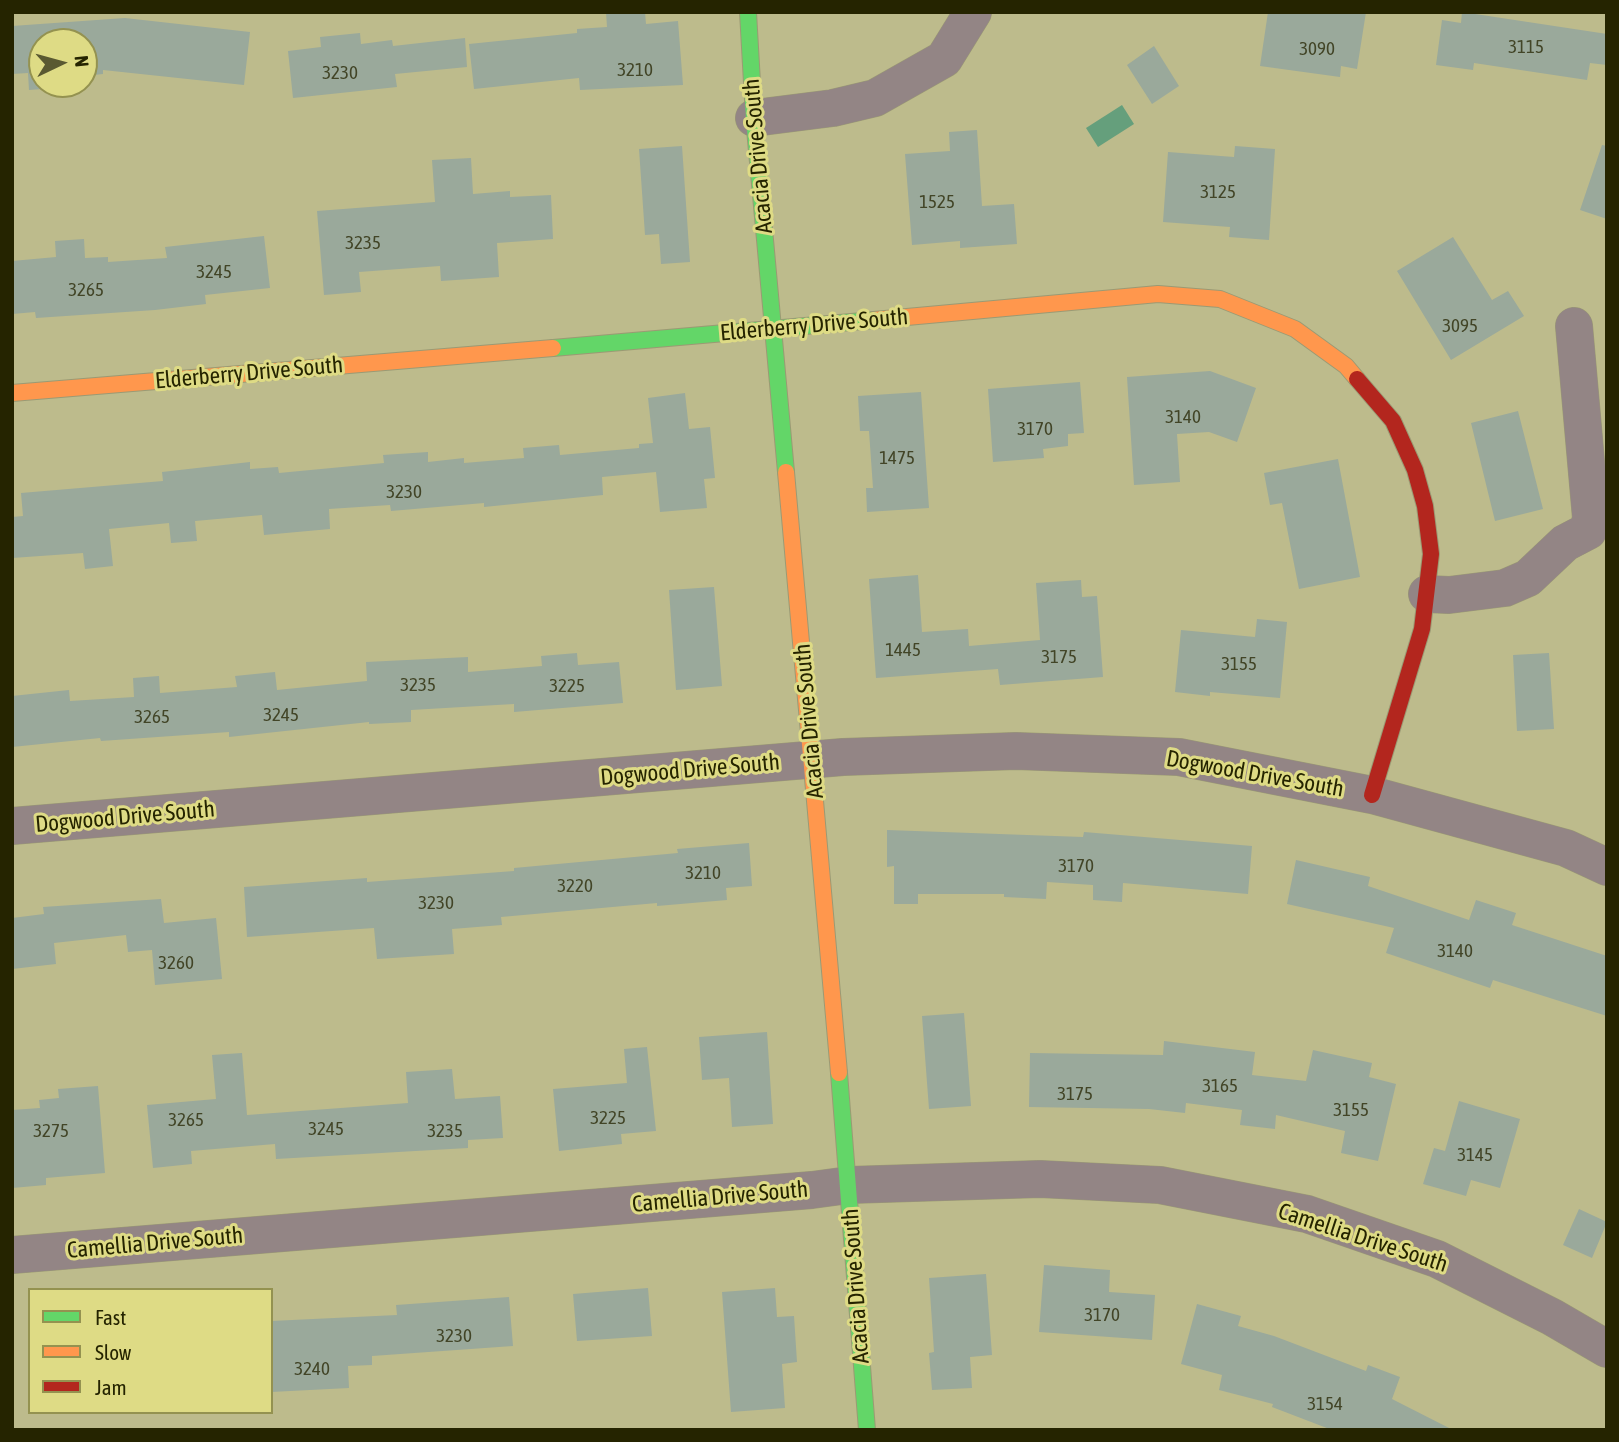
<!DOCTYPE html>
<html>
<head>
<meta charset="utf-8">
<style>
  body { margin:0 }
  #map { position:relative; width:1619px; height:1442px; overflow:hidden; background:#bdbb8c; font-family:"Asap Condensed",sans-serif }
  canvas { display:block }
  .frame { position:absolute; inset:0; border:14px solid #252400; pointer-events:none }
  .legend { position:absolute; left:28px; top:1288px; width:245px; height:126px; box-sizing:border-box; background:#dedb85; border:2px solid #949250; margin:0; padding:9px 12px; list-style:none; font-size:21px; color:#252400 }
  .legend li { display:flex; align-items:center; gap:14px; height:35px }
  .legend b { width:35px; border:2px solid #949250 }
  .north { position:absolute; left:28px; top:28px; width:70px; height:70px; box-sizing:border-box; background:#dedb85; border:2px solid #949250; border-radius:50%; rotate:85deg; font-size:19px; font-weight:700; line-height:28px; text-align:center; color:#252400 }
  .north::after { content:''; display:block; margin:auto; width:24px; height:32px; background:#5a5931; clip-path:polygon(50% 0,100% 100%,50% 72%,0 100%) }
</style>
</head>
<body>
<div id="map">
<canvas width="1619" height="1442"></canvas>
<div class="frame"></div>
<ul class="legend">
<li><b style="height:9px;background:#63d668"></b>Fast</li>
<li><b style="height:9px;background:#ff974d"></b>Slow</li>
<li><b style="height:9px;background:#b3261e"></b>Jam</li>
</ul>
<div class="north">N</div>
</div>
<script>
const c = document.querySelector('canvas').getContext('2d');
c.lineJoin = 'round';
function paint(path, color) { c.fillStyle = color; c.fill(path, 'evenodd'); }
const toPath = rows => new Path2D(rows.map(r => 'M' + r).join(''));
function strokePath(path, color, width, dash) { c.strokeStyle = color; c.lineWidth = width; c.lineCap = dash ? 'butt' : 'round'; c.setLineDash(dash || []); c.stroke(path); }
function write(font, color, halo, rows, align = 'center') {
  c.font = font + ' "Asap Condensed",sans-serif'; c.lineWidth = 6; c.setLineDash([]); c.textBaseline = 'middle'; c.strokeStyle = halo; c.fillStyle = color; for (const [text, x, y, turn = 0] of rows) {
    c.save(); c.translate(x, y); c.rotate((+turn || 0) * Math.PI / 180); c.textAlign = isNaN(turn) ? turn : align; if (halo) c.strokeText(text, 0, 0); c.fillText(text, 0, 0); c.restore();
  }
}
paint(toPath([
  [1122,105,1134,124,1098,147,1086,128]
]), '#659f7c');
paint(toPath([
  [606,12,645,12,646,24,678,21,683,85,580,90,579,78,474,89,469,44,577,33,577,29,607,27],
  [1268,12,1366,12,1357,69,1341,66,1340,77,1260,66],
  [1462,12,1607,34,1607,65,1590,63,1587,80,1474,63,1473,70,1436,65,1442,20,1461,23],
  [125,18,250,32,244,85,103,70,103,74,84,76,84,42,42,42,42,84,55,84,55,88,29,90,28,73,12,74,12,26],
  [360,33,361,44,392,40,393,46,465,38,467,67,395,74,397,87,293,98,288,51,321,47,320,37],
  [1154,46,1179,86,1152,104,1127,65],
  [977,130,982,206,1014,204,1017,244,960,248,960,241,912,245,905,154,950,151,949,132],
  [1602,145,1607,146,1607,219,1580,210],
  [682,146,690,262,661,264,659,234,645,235,639,149],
  [1235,146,1275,149,1269,240,1229,237,1230,227,1163,222,1168,152,1234,157],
  [471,158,473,194,510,191,510,197,551,195,553,239,497,243,499,277,441,281,440,266,359,272,361,292,324,295,317,211,435,202,432,160],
  [264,236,270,288,205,295,206,304,155,310,36,318,35,312,12,314,12,261,56,257,55,241,84,239,85,258,108,257,108,262,167,258,165,247],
  [1453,237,1492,300,1508,291,1524,316,1451,360,1397,271],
  [1210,371,1256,388,1237,442,1209,432,1177,434,1180,482,1134,485,1127,377],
  [1080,382,1084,433,1068,434,1068,446,1043,449,1044,458,993,462,988,389],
  [921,392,929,508,867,512,866,488,873,488,869,431,860,431,858,396],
  [685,393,689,429,710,427,715,478,704,479,707,508,660,512,656,472,602,477,603,495,484,507,484,503,391,511,390,505,329,509,330,529,264,535,262,515,195,521,197,541,171,543,169,523,109,529,113,566,85,569,83,553,12,558,12,517,23,516,21,493,163,481,162,472,250,462,250,469,278,467,279,473,384,463,383,455,428,452,428,462,464,458,464,463,524,458,523,448,559,445,560,455,639,448,639,444,653,443,648,398],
  [1518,411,1543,509,1495,521,1471,423],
  [1338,459,1360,577,1299,589,1282,503,1270,505,1264,473],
  [918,575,922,632,968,629,969,646,1040,640,1036,583,1081,580,1082,597,1097,596,1103,677,1000,685,998,669,876,678,869,579],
  [714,587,722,686,676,690,669,590],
  [1257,619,1287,622,1280,698,1210,692,1210,696,1175,692,1181,630,1255,637],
  [577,653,578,665,619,662,623,703,514,712,514,704,411,710,411,722,369,724,369,722,229,737,229,732,101,741,100,738,12,747,12,696,69,690,70,701,134,697,133,678,159,676,160,693,237,687,235,676,275,672,277,690,367,681,366,662,468,657,468,672,542,666,541,656],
  [1549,653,1554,729,1517,731,1513,655],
  [887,830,1083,837,1084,832,1252,846,1248,894,1123,883,1122,902,1093,900,1093,885,1047,882,1046,899,1004,897,1004,894,918,894,918,904,894,904,894,866,887,867],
  [749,843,752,886,726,888,727,900,657,906,657,903,501,917,502,925,452,929,454,954,377,959,374,928,247,937,244,887,367,878,367,882,514,871,514,868,678,853,677,849],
  [1296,860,1370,877,1368,886,1469,920,1476,900,1516,913,1512,925,1607,956,1607,1016,1493,980,1490,988,1386,953,1394,928,1287,904],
  [161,899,164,923,216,918,222,979,155,985,152,950,128,952,126,935,54,943,56,964,12,969,12,918,44,914,43,907],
  [964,1013,971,1106,929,1109,922,1016],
  [767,1032,773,1124,732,1127,729,1078,702,1080,699,1037],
  [1164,1041,1255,1052,1252,1075,1306,1081,1313,1050,1372,1063,1369,1077,1396,1084,1378,1161,1341,1153,1345,1131,1276,1115,1275,1129,1240,1125,1242,1110,1186,1103,1185,1113,1149,1109,1029,1107,1030,1053,1163,1055],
  [647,1047,656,1131,621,1134,622,1144,559,1151,553,1089,627,1083,624,1049],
  [242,1053,247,1115,408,1103,406,1072,452,1069,455,1099,500,1096,503,1138,468,1140,468,1148,276,1159,275,1144,191,1151,192,1164,153,1168,147,1105,216,1099,212,1055],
  [98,1086,105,1173,46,1178,46,1185,12,1188,12,1110,40,1108,39,1100,59,1098,58,1089],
  [1459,1101,1520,1119,1500,1188,1471,1180,1466,1196,1423,1184,1434,1148,1445,1151],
  [1579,1209,1607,1222,1592,1258,1563,1245],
  [1044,1265,1110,1270,1109,1292,1155,1295,1152,1340,1039,1332],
  [986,1274,992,1355,970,1357,972,1388,932,1390,929,1353,934,1352,929,1278],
  [648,1288,652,1336,577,1341,573,1294],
  [775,1288,777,1317,794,1316,797,1362,782,1364,785,1408,731,1412,722,1292],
  [509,1297,513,1346,372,1356,372,1365,348,1366,349,1388,271,1392,271,1321,397,1315,396,1305],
  [1197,1304,1241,1316,1238,1326,1274,1336,1366,1371,1368,1365,1400,1377,1392,1399,1453,1430,1332,1430,1272,1407,1273,1404,1219,1390,1222,1375,1181,1364]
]), '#9aa99b');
const street = toPath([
  [754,118,833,108,875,98,944,59,973,12],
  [1427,594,1449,595,1505,588,1528,578,1565,543,1588,531,1591,518,1574,326],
  [12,826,843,757,1016,751,1179,757,1372,795,1566,848,1607,867],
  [12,1255,812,1190,849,1185,1040,1179,1160,1185,1307,1214,1437,1259,1552,1317,1607,1349]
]);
const fast = toPath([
  [748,12,754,118,786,472],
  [553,348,874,320],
  [839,1073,867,1430]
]);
const slow = toPath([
  [874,320,1158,294,1220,299,1295,329,1346,366,1357,379],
  [12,393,553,348],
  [786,472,839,1073]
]);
const jam = toPath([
  [1357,379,1393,421,1415,470,1425,506,1431,554,1422,629,1372,795]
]);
strokePath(street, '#9b9a74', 38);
strokePath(fast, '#9b9a74', 18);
strokePath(slow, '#9b9a74', 18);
strokePath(jam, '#9b9a74', 18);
strokePath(street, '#938585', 37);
strokePath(fast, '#63d668', 16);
strokePath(slow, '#ff974d', 16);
strokePath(jam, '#b3261e', 16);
write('19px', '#424527', null, [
  ["3115",1526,47],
  ["3090",1317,49],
  ["3210",635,70],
  ["3230",340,73],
  ["3125",1218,192],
  ["1525",937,202],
  ["3235",363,243],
  ["3245",214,272],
  ["3265",86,290],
  ["3095",1460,326],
  ["3140",1183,417],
  ["3170",1035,429],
  ["1475",897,458],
  ["3230",404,492],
  ["1445",903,650],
  ["3175",1059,657],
  ["3155",1239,664],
  ["3235",418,685],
  ["3225",567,686],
  ["3245",281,715],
  ["3265",152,717],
  ["3170",1076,866],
  ["3210",703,873],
  ["3220",575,886],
  ["3230",436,903],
  ["3140",1455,951],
  ["3260",176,963],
  ["3165",1220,1086],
  ["3175",1075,1094],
  ["3155",1351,1110],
  ["3225",608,1118],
  ["3265",186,1120],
  ["3245",326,1129],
  ["3275",51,1131],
  ["3235",445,1131],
  ["3145",1475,1155],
  ["3170",1102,1315],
  ["3230",454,1336],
  ["3240",312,1369],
  ["3154",1325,1404]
]);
write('23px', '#252400', '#dedb85', [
  ["Acacia Drive South",758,156,-95],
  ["Elderberry Drive South",814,325,-5],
  ["Elderberry Drive South",249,373,-5],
  ["Acacia Drive South",809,721,-95],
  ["Dogwood Drive South",690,770,-5],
  ["Dogwood Drive South",1255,774,10],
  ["Dogwood Drive South",125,817,-5],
  ["Camellia Drive South",720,1197,-5],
  ["Camellia Drive South",1363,1238,18],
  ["Camellia Drive South",155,1243,-5],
  ["Acacia Drive South",856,1286,-94]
]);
</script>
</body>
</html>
